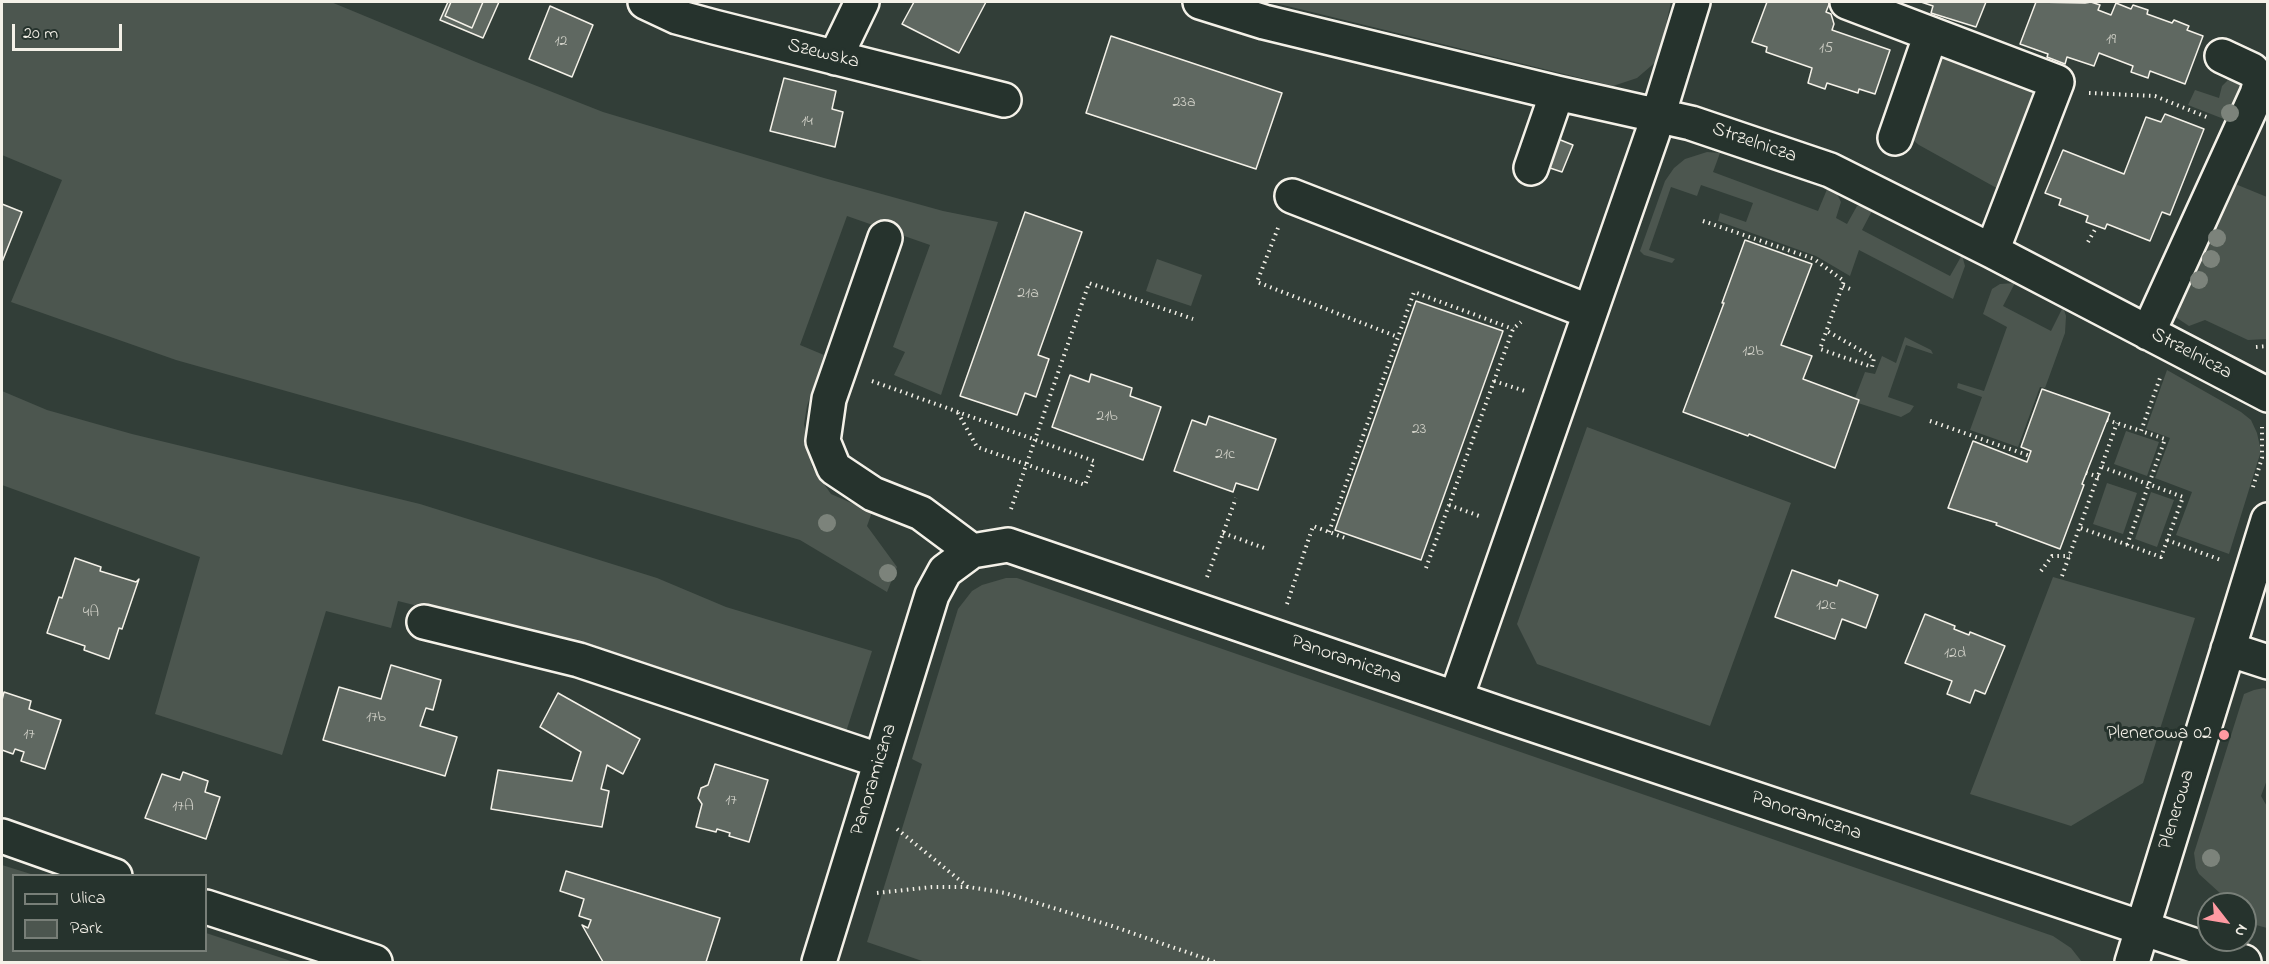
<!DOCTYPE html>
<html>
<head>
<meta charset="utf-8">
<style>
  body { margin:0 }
  #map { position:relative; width:2269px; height:964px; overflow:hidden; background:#323e38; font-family:"Indie Flower",sans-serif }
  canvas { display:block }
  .frame { position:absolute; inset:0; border:3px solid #f4f1e8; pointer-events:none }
  .legend { position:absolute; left:12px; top:874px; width:195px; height:78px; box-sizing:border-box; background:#26332d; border:2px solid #787f78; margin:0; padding:8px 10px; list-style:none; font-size:18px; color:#f4f1e8 }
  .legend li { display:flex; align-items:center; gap:12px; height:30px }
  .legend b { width:30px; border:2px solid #787f78 }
  .north { position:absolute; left:2197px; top:892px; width:60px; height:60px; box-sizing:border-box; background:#26332d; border:2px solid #787f78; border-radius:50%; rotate:121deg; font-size:16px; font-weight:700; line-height:24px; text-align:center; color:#f4f1e8 }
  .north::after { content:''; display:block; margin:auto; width:21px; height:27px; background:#ff9aa2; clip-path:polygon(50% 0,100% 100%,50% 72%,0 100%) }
  .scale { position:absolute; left:12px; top:24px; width:110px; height:27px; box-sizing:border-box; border:3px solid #f4f1e8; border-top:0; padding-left:8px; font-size:18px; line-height:21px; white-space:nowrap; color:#f4f1e8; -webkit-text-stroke:4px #26332d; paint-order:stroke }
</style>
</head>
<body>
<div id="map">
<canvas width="2269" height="964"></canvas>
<div class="frame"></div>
<ul class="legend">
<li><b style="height:8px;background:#26332d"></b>Ulica</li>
<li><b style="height:16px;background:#4c564f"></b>Park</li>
</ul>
<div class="north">N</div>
<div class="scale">20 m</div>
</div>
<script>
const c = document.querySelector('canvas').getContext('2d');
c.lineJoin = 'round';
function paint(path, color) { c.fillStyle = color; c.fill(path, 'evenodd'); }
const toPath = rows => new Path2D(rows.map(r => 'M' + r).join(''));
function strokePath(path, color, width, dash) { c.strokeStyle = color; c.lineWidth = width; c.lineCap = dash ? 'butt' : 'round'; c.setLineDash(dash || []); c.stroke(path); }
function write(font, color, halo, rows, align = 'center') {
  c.font = font + ' "Indie Flower",sans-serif'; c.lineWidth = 6; c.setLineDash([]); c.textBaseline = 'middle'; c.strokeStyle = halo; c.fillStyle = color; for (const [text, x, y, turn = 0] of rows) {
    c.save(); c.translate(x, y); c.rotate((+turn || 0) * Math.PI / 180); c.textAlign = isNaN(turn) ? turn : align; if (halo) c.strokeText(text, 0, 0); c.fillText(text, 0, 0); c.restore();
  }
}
paint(toPath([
  [2,2,331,2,476,62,603,112,824,178,943,211,998,222,941,395,894,375,905,352,893,347,930,245,847,216,800,345,824,355,807,406,804,424,812,467,831,494,872,512,867,526,897,567,887,592,800,540,467,442,176,360,11,302,62,180,2,155],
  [1271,2,1671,2,1658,60,1637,78,1613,86],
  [1950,55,2030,88,2034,99,2002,191,1919,145,1909,137,1939,59],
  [2228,80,2241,84,2247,94,2234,123,2188,105,2195,90,2219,98,2222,86],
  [1707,152,1720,153,1713,172,1818,211,1828,187,1837,194,1841,202,1836,218,1847,224,1857,206,1866,205,1873,209,1862,230,1950,276,1962,255,1965,266,1953,299,1859,250,1850,276,1816,256,1718,221,1720,213,1746,222,1753,203,1701,185,1697,196,1671,187,1649,250,1675,259,1672,263,1644,255,1640,251,1665,181,1674,168,1685,159],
  [2228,181,2267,197,2267,339,2248,340,2205,320,2189,326,2174,316],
  [1157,259,1202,275,1191,306,1146,291],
  [2015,283,2003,306,2051,331,2063,307,2066,316,2065,333,2045,388,2040,387,2018,447,1970,430,1982,397,1957,388,1958,383,1984,391,2007,327,1983,314,1992,289,2000,284],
  [1905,337,1931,350,1933,354,1906,345,1888,397,1914,406,1910,412,1901,417,1858,403,1859,400,1855,398,1865,372,1875,374,1882,356,1896,363],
  [2167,370,2241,412,2251,420,2257,433,2261,451,2229,554,2176,535,2192,492,2155,478,2170,438,2146,429],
  [2,391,47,410,132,434,420,504,657,578,726,607,872,651,845,735,602,652,398,601,391,628,326,611,282,755,155,714,200,557,2,485],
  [1587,427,1791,503,1710,726,1537,664,1517,624],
  [2126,431,2159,442,2147,476,2114,464],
  [2107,483,2137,493,2123,534,2093,524],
  [2151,492,2174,500,2157,547,2135,539],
  [2053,577,2195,618,2143,783,2071,826,1970,794],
  [1006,578,1017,578,1040,586,2053,936,2071,948,2082,962,925,962,867,942,922,764,912,759,958,609,972,591,982,585],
  [2264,688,2268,690,2268,777,2261,796,2268,808,2267,928,2245,922,2245,904,2232,904,2199,874,2196,868,2194,853,2244,694,2254,690],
  [2,865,34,875,14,876,14,950,206,950,206,933,294,962,2,962]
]), '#4c564f');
const building = toPath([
  [448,2,451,2,445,16,472,28,483,2,499,2,483,38,440,20,448,2],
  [451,2,483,2,472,28,445,16,451,2],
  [914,2,986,2,959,53,902,24,914,2],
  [1767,2,1830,2,1826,12,1831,14,1834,24,1832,30,1890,50,1875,94,1859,89,1858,93,1827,83,1825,89,1808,83,1812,68,1766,52,1767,47,1752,42,1767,2],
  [1921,2,1986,2,1976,27,1931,13,1933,6,1921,2],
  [2036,2,2085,3,2091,2,2100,5,2098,10,2111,15,2116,3,2131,9,2133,5,2148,10,2147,14,2172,23,2174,20,2189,26,2187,30,2203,36,2185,84,2150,71,2148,78,2131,72,2133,66,2099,53,2094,66,2067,57,2065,64,2047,57,2048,54,2020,44,2036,2],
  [550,6,593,25,572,77,529,59,550,6],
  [1111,36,1282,93,1256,169,1086,113,1111,36],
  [784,78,836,91,832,109,843,112,835,147,770,131,784,78],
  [2165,114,2204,129,2170,215,2162,212,2150,241,2107,224,2105,229,2086,222,2088,216,2059,205,2061,199,2045,193,2063,150,2124,174,2146,117,2161,122,2165,114],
  [1558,139,1573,145,1562,172,1547,167,1558,139],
  [2,204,22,212,2,262,2,204],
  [1025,212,1082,232,1038,355,1049,359,1036,397,1025,393,1017,415,960,396,1025,212],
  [1745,240,1812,264,1781,345,1812,356,1803,379,1859,400,1835,468,1749,434,1748,436,1683,412,1724,303,1722,303,1745,240],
  [1416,301,1503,331,1421,560,1335,530,1416,301],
  [1091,374,1132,388,1130,396,1161,407,1143,460,1052,427,1070,375,1089,382,1091,374],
  [2042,389,2110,413,2082,484,2084,485,2060,549,1996,525,1997,523,1948,508,1973,441,2027,462,2031,451,2021,447,2042,389],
  [1209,416,1276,439,1258,490,1236,483,1233,492,1174,471,1192,420,1206,425,1209,416],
  [75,558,101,567,100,571,136,582,139,579,122,629,119,628,109,659,84,650,85,646,47,633,59,597,62,598,75,558],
  [1792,570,1837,586,1839,580,1878,595,1866,628,1842,619,1835,639,1775,617,1792,570],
  [1925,614,1955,626,1954,629,1969,635,1970,632,2005,646,1985,694,1975,690,1970,703,1947,694,1952,681,1905,663,1925,614],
  [391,665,441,680,433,710,426,708,420,726,457,737,445,776,323,740,339,687,381,699,391,665],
  [4,692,31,701,29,709,61,720,45,769,21,761,24,752,15,749,13,754,2,750,2,700,4,692],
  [558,693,640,739,623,774,607,765,601,789,609,791,602,827,491,809,498,770,572,781,581,752,540,727,558,693],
  [715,764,768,780,749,842,729,836,730,833,717,829,716,832,696,827,702,804,698,798,701,788,708,785,715,764],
  [183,772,208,781,205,792,220,797,206,839,145,818,162,774,180,780,183,772],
  [566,871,720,918,706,962,603,962,582,925,588,928,591,920,579,916,584,899,560,891,566,871]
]);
paint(building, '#5f6861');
strokePath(building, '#f4f1e8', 1.5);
const minor = toPath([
  [645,2,677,17,714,27,1004,100],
  [1200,2,1264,22,1557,93,1691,123,1830,170,1992,251,2268,395],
  [1847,2,2057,82,1992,251],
  [835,58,862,2],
  [1895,138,1931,34],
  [1531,168,1557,93],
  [1292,196,1590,312],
  [885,238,829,399,823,441,834,468,873,494,921,513,972,551],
  [2148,333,2257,94,2261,80,2252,70,2222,56],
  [424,622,579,660,881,761],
  [2228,649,2268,662],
  [1456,698,1653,132,1693,2],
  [2,836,115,876],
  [206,907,375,962],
  [819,962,932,595,945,571,972,551,1008,545,1507,716,2244,962],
  [2132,962,2268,520]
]);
strokePath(minor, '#f4f1e8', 38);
strokePath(toPath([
  [2089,93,2155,96,2209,118],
  [1703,221,1814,259,1844,281,1820,349,1872,367,1874,358,1827,331],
  [1278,228,1257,282,1398,337],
  [2088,242,2097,226],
  [1843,286,1850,289],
  [2256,347,2268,346],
  [872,381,1094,461,1085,485,977,447,958,413],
  [1494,381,1528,392],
  [2107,420,2141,431,2160,378],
  [1930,421,2030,456],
  [2086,473,2099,477],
  [2253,487,2262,458,2262,427],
  [1449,505,1482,517],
  [1011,509,1089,283,1193,319],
  [2081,528,2161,557,2183,497,2102,467],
  [1329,532,1414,292,1513,329],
  [1223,533,1264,548],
  [2167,540,2221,560],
  [2127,545,2165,439,2141,431],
  [1426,568,1513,329,1521,322],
  [2041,571,2052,556,2070,556],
  [2062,576,2117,423],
  [1207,577,1236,498],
  [1287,604,1313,526,1345,538],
  [897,829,968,887],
  [877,893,932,887,969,887,1005,893,1112,926,1215,962]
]), '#f4f1e8', 4, [1.5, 4.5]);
strokePath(minor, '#26332d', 33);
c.fillStyle = '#7c837b';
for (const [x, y] of [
  [2230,113],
  [2217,238],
  [2211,259],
  [2199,280],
  [827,523],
  [888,573],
  [2211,858]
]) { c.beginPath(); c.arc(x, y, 9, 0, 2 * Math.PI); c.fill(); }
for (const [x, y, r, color] of [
  [2224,735,6,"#ff9aa2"]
]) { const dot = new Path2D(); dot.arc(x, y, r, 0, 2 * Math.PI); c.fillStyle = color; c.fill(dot); strokePath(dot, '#26332d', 2); }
write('16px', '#cfcfc6', null, [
  ["19",2111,40],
  ["12",561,42],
  ["15",1826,49],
  ["23a",1184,103],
  ["14",807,122],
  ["21a",1028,294],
  ["12b",1753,352],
  ["21b",1107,417],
  ["23",1419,430],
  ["21c",1225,455],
  ["12c",1826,606],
  ["4A",91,613],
  ["12d",1955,654],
  ["17b",376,718],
  ["17",29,735],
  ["17",731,801],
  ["17A",183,807]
]);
write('20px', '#f4f1e8', '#26332d', [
  ["Szewska",823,55,14],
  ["Strzelnicza",1754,144,19],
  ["Strzelnicza",2191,355,28],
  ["Panoramiczna",1346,661,19],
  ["Panoramiczna",875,780,-73],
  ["Plenerowa",2178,810,-73],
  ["Panoramiczna",1806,817,19]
]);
write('20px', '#f4f1e8', '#26332d', [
  ["Plenerowa 02",2212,735]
], 'right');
</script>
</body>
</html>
